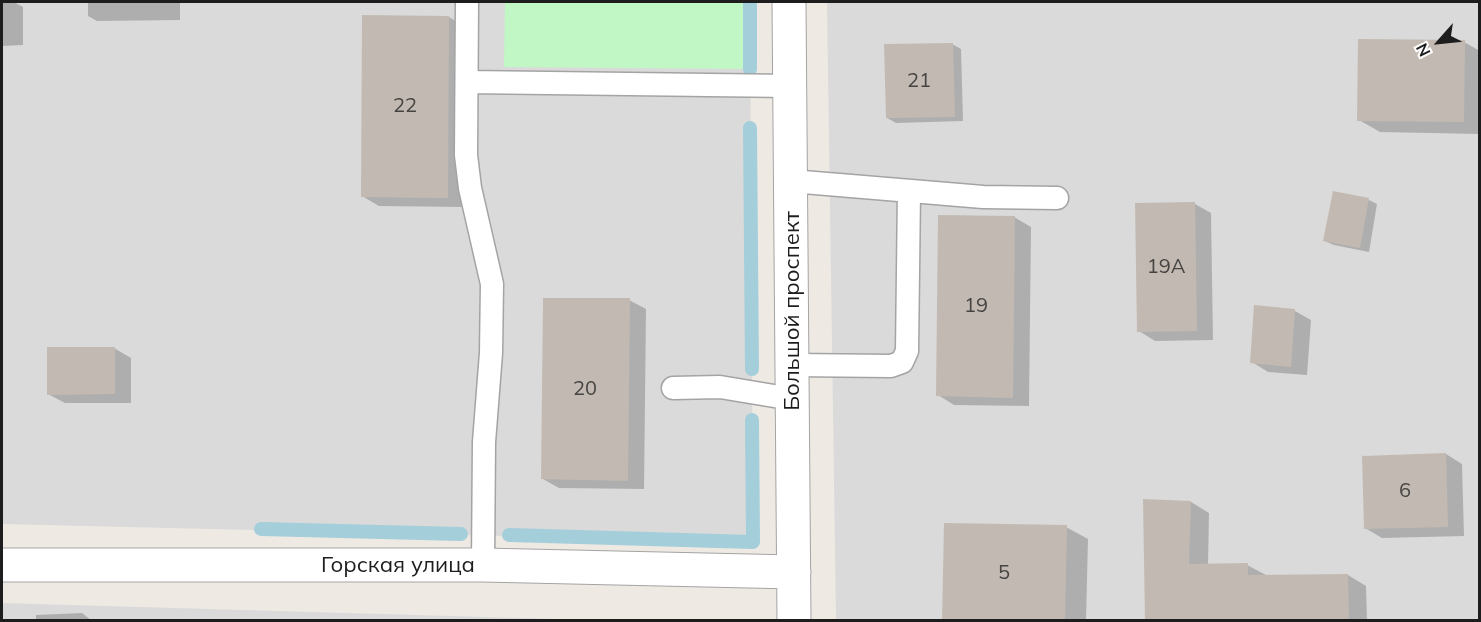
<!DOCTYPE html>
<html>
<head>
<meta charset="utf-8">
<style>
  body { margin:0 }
  #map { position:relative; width:1481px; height:622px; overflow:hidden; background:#eeeae3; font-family:Mulish,sans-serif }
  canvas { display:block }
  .frame { position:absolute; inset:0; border:3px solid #1d1d1d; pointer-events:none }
  .north { position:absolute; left:1409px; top:12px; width:60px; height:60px; -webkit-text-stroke:4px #fff; paint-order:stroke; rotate:243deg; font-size:16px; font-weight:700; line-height:24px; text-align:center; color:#1d1d1d }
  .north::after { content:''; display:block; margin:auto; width:21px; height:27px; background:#1d1d1d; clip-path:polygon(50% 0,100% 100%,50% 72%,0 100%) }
</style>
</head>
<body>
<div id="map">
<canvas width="1481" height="622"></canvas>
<div class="frame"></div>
<div class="north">N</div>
</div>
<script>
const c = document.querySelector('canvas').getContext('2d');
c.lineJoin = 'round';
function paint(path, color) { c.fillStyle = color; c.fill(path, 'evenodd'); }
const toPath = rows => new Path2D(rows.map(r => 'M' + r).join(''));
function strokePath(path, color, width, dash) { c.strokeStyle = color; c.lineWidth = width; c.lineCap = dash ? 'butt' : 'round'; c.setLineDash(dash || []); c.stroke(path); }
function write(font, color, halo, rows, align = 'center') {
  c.font = font + ' Mulish,sans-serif'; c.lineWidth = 4.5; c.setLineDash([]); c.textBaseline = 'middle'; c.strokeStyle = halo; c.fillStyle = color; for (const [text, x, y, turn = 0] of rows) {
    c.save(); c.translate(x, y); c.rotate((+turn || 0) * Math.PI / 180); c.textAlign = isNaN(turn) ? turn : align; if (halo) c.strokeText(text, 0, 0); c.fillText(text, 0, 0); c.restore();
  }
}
paint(toPath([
  [2,2,750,2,753,542,2,524],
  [827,2,1479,2,1479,620,836,620],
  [2,603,589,620,2,620]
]), '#dbdada');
paint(toPath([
  [505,2,750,2,750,69,504,67]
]), '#c0f7c4');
paint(toPath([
  [2,2,14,2,23,7,23,45,2,46],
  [88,2,180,2,180,20,97,21,88,16],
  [449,17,465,27,464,207,379,206,362,196],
  [1464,42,1480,51,1480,134,1380,132,1359,120],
  [952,44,961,49,963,121,896,123,887,118],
  [1369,200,1377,204,1369,252,1334,245,1325,241],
  [1195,204,1211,213,1213,340,1155,341,1139,331],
  [1014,217,1031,227,1029,406,954,405,938,395],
  [629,300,646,309,644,489,559,488,543,479],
  [1295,311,1311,320,1307,375,1268,372,1252,362],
  [114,348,131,358,131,403,65,403,48,394],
  [1446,454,1462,464,1464,536,1382,538,1365,528],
  [1191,502,1209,513,1208,565,1247,565,1266,575,1348,575,1366,586,1367,620,1146,620],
  [1066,527,1088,539,1086,620,944,620],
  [82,613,91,620,36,620,36,615]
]), '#0003');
strokePath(toPath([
  [750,2,750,69],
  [750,128,752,369],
  [261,529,461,534],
  [509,535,753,542,752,420]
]), '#a4ceda', 14);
paint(toPath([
  [362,15,449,16,448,198,361,197],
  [1358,39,1465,40,1464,122,1357,121],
  [953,43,955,117,886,118,884,44],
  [1333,191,1369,198,1360,248,1323,241],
  [1195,202,1197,331,1137,332,1135,203],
  [938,215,1015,216,1013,398,936,396],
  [543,298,630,298,628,481,541,479],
  [1254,305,1295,309,1291,367,1250,363],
  [47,347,115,347,115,394,47,395],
  [1446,453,1448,527,1364,529,1362,456],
  [1143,499,1191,501,1189,564,1248,563,1248,575,1348,574,1349,621,1145,621],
  [944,523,1067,525,1065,621,942,621]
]), '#c2bab2');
const lane = toPath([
  [467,2,466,155,470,188,492,284,491,353,484,442,483,565],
  [467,82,790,86],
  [791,181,983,197,1057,198],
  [792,365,891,366,902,362,907,351,909,191],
  [673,388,720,387,792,399]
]);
const street = toPath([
  [789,2,794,620],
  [2,565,483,565,794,572]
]);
strokePath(lane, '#a4a4a4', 25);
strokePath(street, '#a4a4a4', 35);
strokePath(lane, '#fff', 22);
strokePath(street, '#fff', 33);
write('20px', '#464442', null, [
  ["21",919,81],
  ["22",405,106],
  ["19А",1166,267],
  ["19",976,306],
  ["20",585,389],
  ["6",1405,491],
  ["5",1004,573]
]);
write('22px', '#1d1d1d', '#fff', [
  ["Большой проспект",792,311,-90],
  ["Горская улица",398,565]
]);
</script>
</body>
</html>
